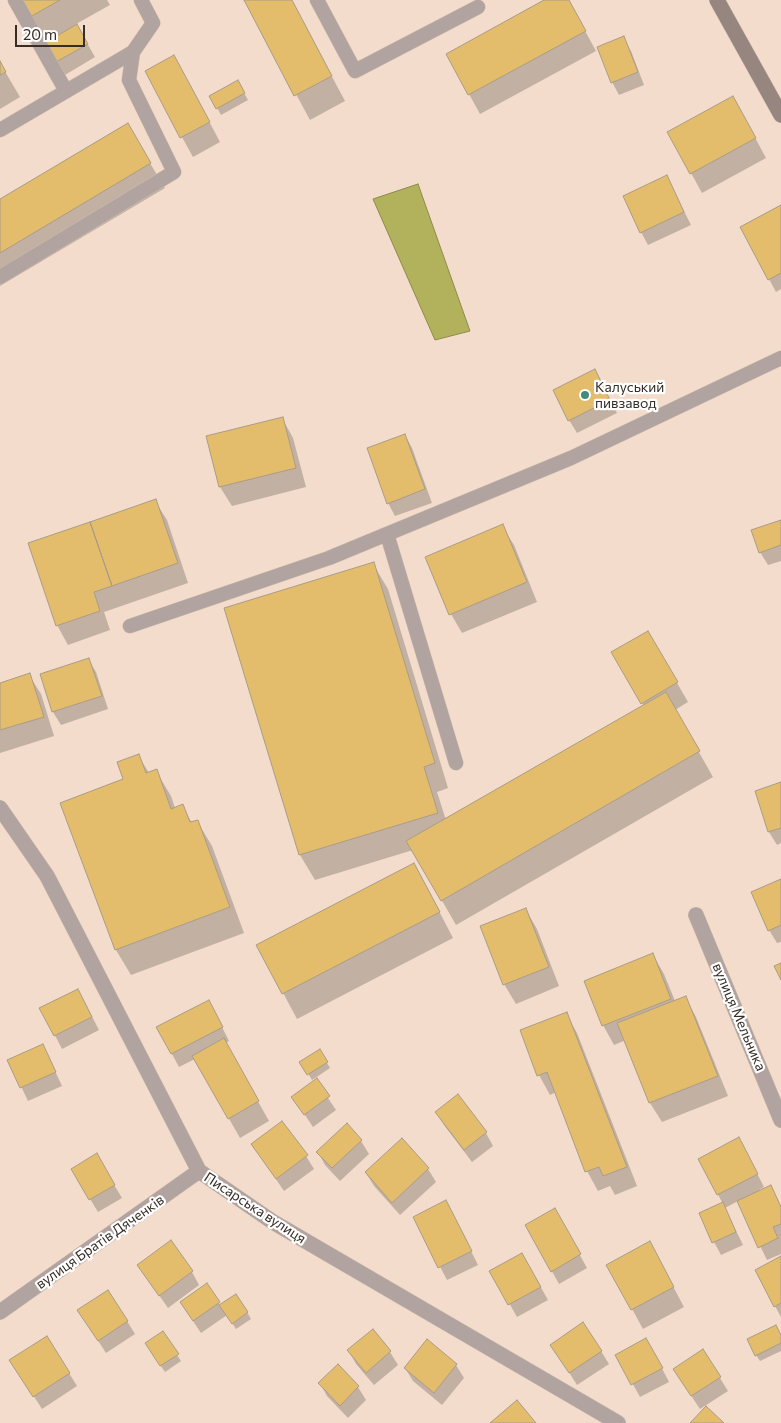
<!DOCTYPE html>
<html>
<head>
<meta charset="utf-8">
<style>
  body { margin:0 }
  #map { position:relative; width:781px; height:1423px; overflow:hidden; background:#f3dccb; font-family:Commissioner,sans-serif }
  canvas { display:block }
  .scale { position:absolute; left:15px; top:25px; width:70px; height:22px; box-sizing:border-box; border:2px solid #352d26; border-top:0; padding-left:6px; font-size:15px; line-height:18px; white-space:nowrap; color:#352d26; -webkit-text-stroke:4px #fff; paint-order:stroke }
</style>
</head>
<body>
<div id="map">
<canvas width="781" height="1423"></canvas>
<div class="scale">20 m</div>
</div>
<script>
const c = document.querySelector('canvas').getContext('2d');
c.lineJoin = 'round';
function paint(path, color) { c.fillStyle = color; c.fill(path, 'evenodd'); }
const toPath = rows => new Path2D(rows.map(r => 'M' + r).join(''));
function strokePath(path, color, width, dash) { c.strokeStyle = color; c.lineWidth = width; c.lineCap = dash ? 'butt' : 'round'; c.setLineDash(dash || []); c.stroke(path); }
function write(font, color, halo, rows, align = 'center') {
  c.font = font + ' Commissioner,sans-serif'; c.lineWidth = 4.5; c.setLineDash([]); c.textBaseline = 'middle'; c.strokeStyle = halo; c.fillStyle = color; for (const [text, x, y, turn = 0] of rows) {
    c.save(); c.translate(x, y); c.rotate((+turn || 0) * Math.PI / 180); c.textAlign = isNaN(turn) ? turn : align; if (halo) c.strokeText(text, 0, 0); c.fillText(text, 0, 0); c.restore();
  }
}
const water = toPath([
  [418,184,470,331,435,340,373,199,418,184]
]);
paint(water, '#b2b25c');
strokePath(water, '#8c8a4c', 1);
paint(toPath([
  [22,0,107,0,110,5,76,24,95,57,65,75],
  [245,0,291,0,345,101,310,120],
  [547,0,568,0,596,51,480,114,447,54],
  [623,38,631,51,644,85,619,95,612,82],
  [0,63,20,97,0,109],
  [146,72,185,76,220,142,193,157],
  [238,82,248,100,221,115,211,96],
  [744,117,766,158,702,193,669,133],
  [127,125,165,188,0,286,0,201],
  [667,177,691,225,648,245,641,232],
  [781,206,781,289,776,292,769,279],
  [595,371,617,413,577,433,569,420],
  [282,418,293,438,306,487,232,506,220,487,208,437],
  [405,435,412,448,432,503,395,516,388,503],
  [155,501,167,520,188,583,104,612,110,630,68,645,57,625],
  [781,521,781,561,768,565,760,552],
  [502,526,514,545,537,602,462,633,451,614],
  [373,564,388,589,448,788,437,792,446,820,644,706,613,652,648,632,688,702,675,710,713,777,456,925,413,850,315,880,300,855],
  [88,659,96,672,108,709,61,725,53,712,41,675],
  [29,675,41,694,54,736,0,753,0,684],
  [138,755,149,773,156,771,171,796,175,808,182,806,192,823,197,821,212,846,244,933,131,975,116,950,125,780],
  [781,784,781,843,777,845,769,832,756,792],
  [781,880,781,942,777,943,769,930],
  [428,890,453,938,297,1019,258,946],
  [526,910,537,929,559,986,516,1004,504,984],
  [653,955,664,974,675,1001,685,997,696,1017,728,1096,662,1122,650,1103,626,1040,614,1045,603,1025],
  [85,1003,99,1030,62,1049,41,1008],
  [566,1014,577,1033,637,1186,615,1195,610,1186,598,1191,587,1171,556,1092,550,1095,539,1075,521,1031],
  [216,1015,229,1041,225,1043,269,1121,240,1138,195,1059,179,1067,158,1028],
  [43,1045,62,1086,28,1101,9,1061],
  [319,1050,330,1068,312,1080,301,1062],
  [316,1080,336,1110,313,1127,293,1097],
  [436,1112,486,1133,493,1146,472,1162,444,1125],
  [347,1125,361,1141,369,1154,340,1181,325,1165,318,1152],
  [402,1140,428,1169,436,1182,400,1215,374,1186,366,1173],
  [252,1144,306,1156,314,1169,284,1191],
  [746,1152,764,1187,759,1190,760,1192,771,1187,781,1206,781,1254,767,1260,738,1201,725,1208,743,1245,721,1255,714,1242,723,1204,699,1159],
  [96,1155,122,1198,98,1212,72,1169],
  [555,1210,587,1268,559,1284,527,1226],
  [453,1215,478,1265,447,1280,414,1217],
  [522,1254,548,1300,517,1317,491,1271],
  [781,1258,781,1317,775,1306],
  [660,1262,684,1307,643,1329,608,1265],
  [138,1265,192,1272,199,1285,168,1308],
  [181,1303,219,1303,220,1306,247,1312,251,1319,236,1329,227,1315,201,1333],
  [79,1311,127,1321,135,1334,106,1353],
  [373,1331,390,1352,398,1365,374,1385,356,1364,349,1351],
  [781,1337,781,1351,760,1361,756,1355],
  [150,1350,177,1355,181,1361,165,1372],
  [601,1351,609,1364,577,1385,560,1358],
  [703,1351,728,1391,700,1409,682,1382],
  [654,1353,669,1382,640,1397,617,1355],
  [456,1365,464,1378,442,1405,413,1381,405,1368],
  [338,1366,358,1387,366,1400,348,1418,327,1396,320,1383],
  [19,1373,69,1373,77,1386,42,1409]
]), '#0003');
const building = toPath([
  [20,0,60,0,30,17,20,0],
  [244,0,292,0,332,76,294,96,244,0],
  [544,0,569,0,586,31,468,95,446,54,544,0],
  [77,24,88,44,56,62,45,43,77,24],
  [624,36,638,72,611,83,597,47,624,36],
  [174,55,210,122,180,138,145,71,174,55],
  [0,61,6,72,0,75,0,61],
  [238,80,245,93,216,109,209,96,238,80],
  [733,96,756,138,690,174,667,132,733,96],
  [128,123,151,163,0,253,0,199,128,123],
  [667,175,684,212,640,233,623,196,667,175],
  [781,205,781,273,768,280,740,227,781,205],
  [595,369,610,400,568,421,553,390,595,369],
  [283,417,296,468,219,487,206,436,283,417],
  [405,434,425,489,387,504,367,448,405,434],
  [156,499,178,563,112,586,90,522,156,499],
  [781,520,781,545,759,553,751,530,781,520],
  [90,522,112,586,94,592,100,611,56,626,28,543,90,522],
  [503,524,527,582,449,615,425,557,503,524],
  [374,562,435,763,424,767,438,813,299,855,224,608,374,562],
  [648,631,678,682,641,704,611,652,648,631],
  [89,658,102,696,52,712,40,674,89,658],
  [30,673,44,717,0,730,0,683,30,673],
  [666,692,700,751,441,901,406,841,666,692],
  [139,754,146,773,157,769,171,809,183,804,190,822,198,820,230,907,115,950,60,803,123,779,117,762,139,754],
  [781,782,781,828,768,832,755,791,781,782],
  [414,863,440,912,282,994,256,945,414,863],
  [781,879,781,925,768,931,751,892,781,879],
  [526,908,549,967,503,985,480,926,526,908],
  [653,953,671,999,602,1026,584,981,653,953],
  [781,963,781,980,774,966,781,963],
  [78,989,92,1017,54,1036,39,1008,78,989],
  [686,996,718,1076,649,1103,617,1023,686,996],
  [209,1000,223,1027,171,1054,156,1027,209,1000],
  [567,1012,627,1167,603,1176,599,1167,585,1172,547,1072,537,1076,520,1030,567,1012],
  [224,1038,259,1101,228,1119,192,1056,224,1038],
  [43,1044,56,1072,20,1088,7,1060,43,1044],
  [320,1049,328,1062,307,1075,299,1062,320,1049],
  [317,1078,330,1096,304,1115,291,1097,317,1078],
  [458,1094,487,1132,464,1150,435,1112,458,1094],
  [282,1121,308,1155,276,1179,251,1144,282,1121],
  [347,1123,362,1140,332,1168,316,1152,347,1123],
  [739,1137,758,1174,717,1195,698,1159,739,1137],
  [402,1138,429,1168,392,1203,365,1172,402,1138],
  [97,1153,115,1185,89,1200,71,1169,97,1153],
  [771,1185,781,1207,781,1224,773,1227,778,1238,758,1248,737,1201,771,1185],
  [446,1200,472,1251,438,1268,413,1217,446,1200],
  [723,1202,736,1232,712,1243,699,1213,723,1202],
  [555,1208,581,1254,551,1272,525,1225,555,1208],
  [171,1240,193,1271,159,1296,137,1265,171,1240],
  [650,1241,674,1287,631,1310,606,1265,650,1241],
  [522,1253,541,1287,508,1305,489,1271,522,1253],
  [781,1256,781,1303,774,1307,755,1270,781,1256],
  [207,1283,220,1302,193,1321,180,1302,207,1283],
  [108,1290,128,1321,98,1341,77,1310,108,1290],
  [236,1294,248,1312,232,1324,219,1305,236,1294],
  [583,1322,602,1351,569,1373,550,1345,583,1322],
  [776,1325,781,1335,781,1343,755,1356,747,1339,776,1325],
  [373,1329,391,1351,366,1373,347,1350,373,1329],
  [163,1331,179,1354,160,1366,145,1343,163,1331],
  [47,1336,70,1373,33,1397,9,1360,47,1336],
  [646,1338,663,1368,631,1385,615,1355,646,1338],
  [427,1339,457,1364,434,1393,404,1368,427,1339],
  [703,1349,721,1377,691,1396,673,1369,703,1349],
  [338,1364,359,1386,340,1406,318,1383,338,1364],
  [517,1400,536,1423,490,1423,517,1400],
  [706,1406,724,1423,690,1423,706,1406]
]);
paint(building, '#e3bd6c');
strokePath(building, '#a89c86', 1);
const service = toPath([
  [15,0,66,91],
  [317,0,355,71,478,7],
  [0,130,133,52,153,23,141,0],
  [0,277,174,172,129,80,133,52],
  [387,534,456,763],
  [130,626,329,558,571,458,781,358]
]);
const minor = toPath([
  [0,808,47,876,199,1171,273,1222,618,1423],
  [696,915,781,1120],
  [0,1312,199,1171]
]);
const secondary = toPath([
  [717,0,781,115]
]);
strokePath(service, '#cdb9aa', 15);
strokePath(minor, '#cdb9aa', 16);
strokePath(secondary, '#cdb9aa', 16);
strokePath(service, '#b0a3a0', 14);
strokePath(minor, '#b0a3a0', 15);
strokePath(secondary, '#978580', 15);
for (const [x, y, r, color] of [
  [585,395,5,"#44897e"]
]) { const dot = new Path2D(); dot.arc(x, y, r, 0, 2 * Math.PI); c.fillStyle = color; c.fill(dot); strokePath(dot, '#fff', 2); }
write('14px', '#352d26', '#fff', [
  ["Калуський",595,387],
  ["пивзавод",595,403]
], 'left');
write('14px', '#352d26', '#fff', [
  ["вулиця Мельника",739,1017,67],
  ["Писарська вулиця",255,1208,33],
  ["вулиця Братів Дяченків",100,1242,-35]
]);
</script>
</body>
</html>
